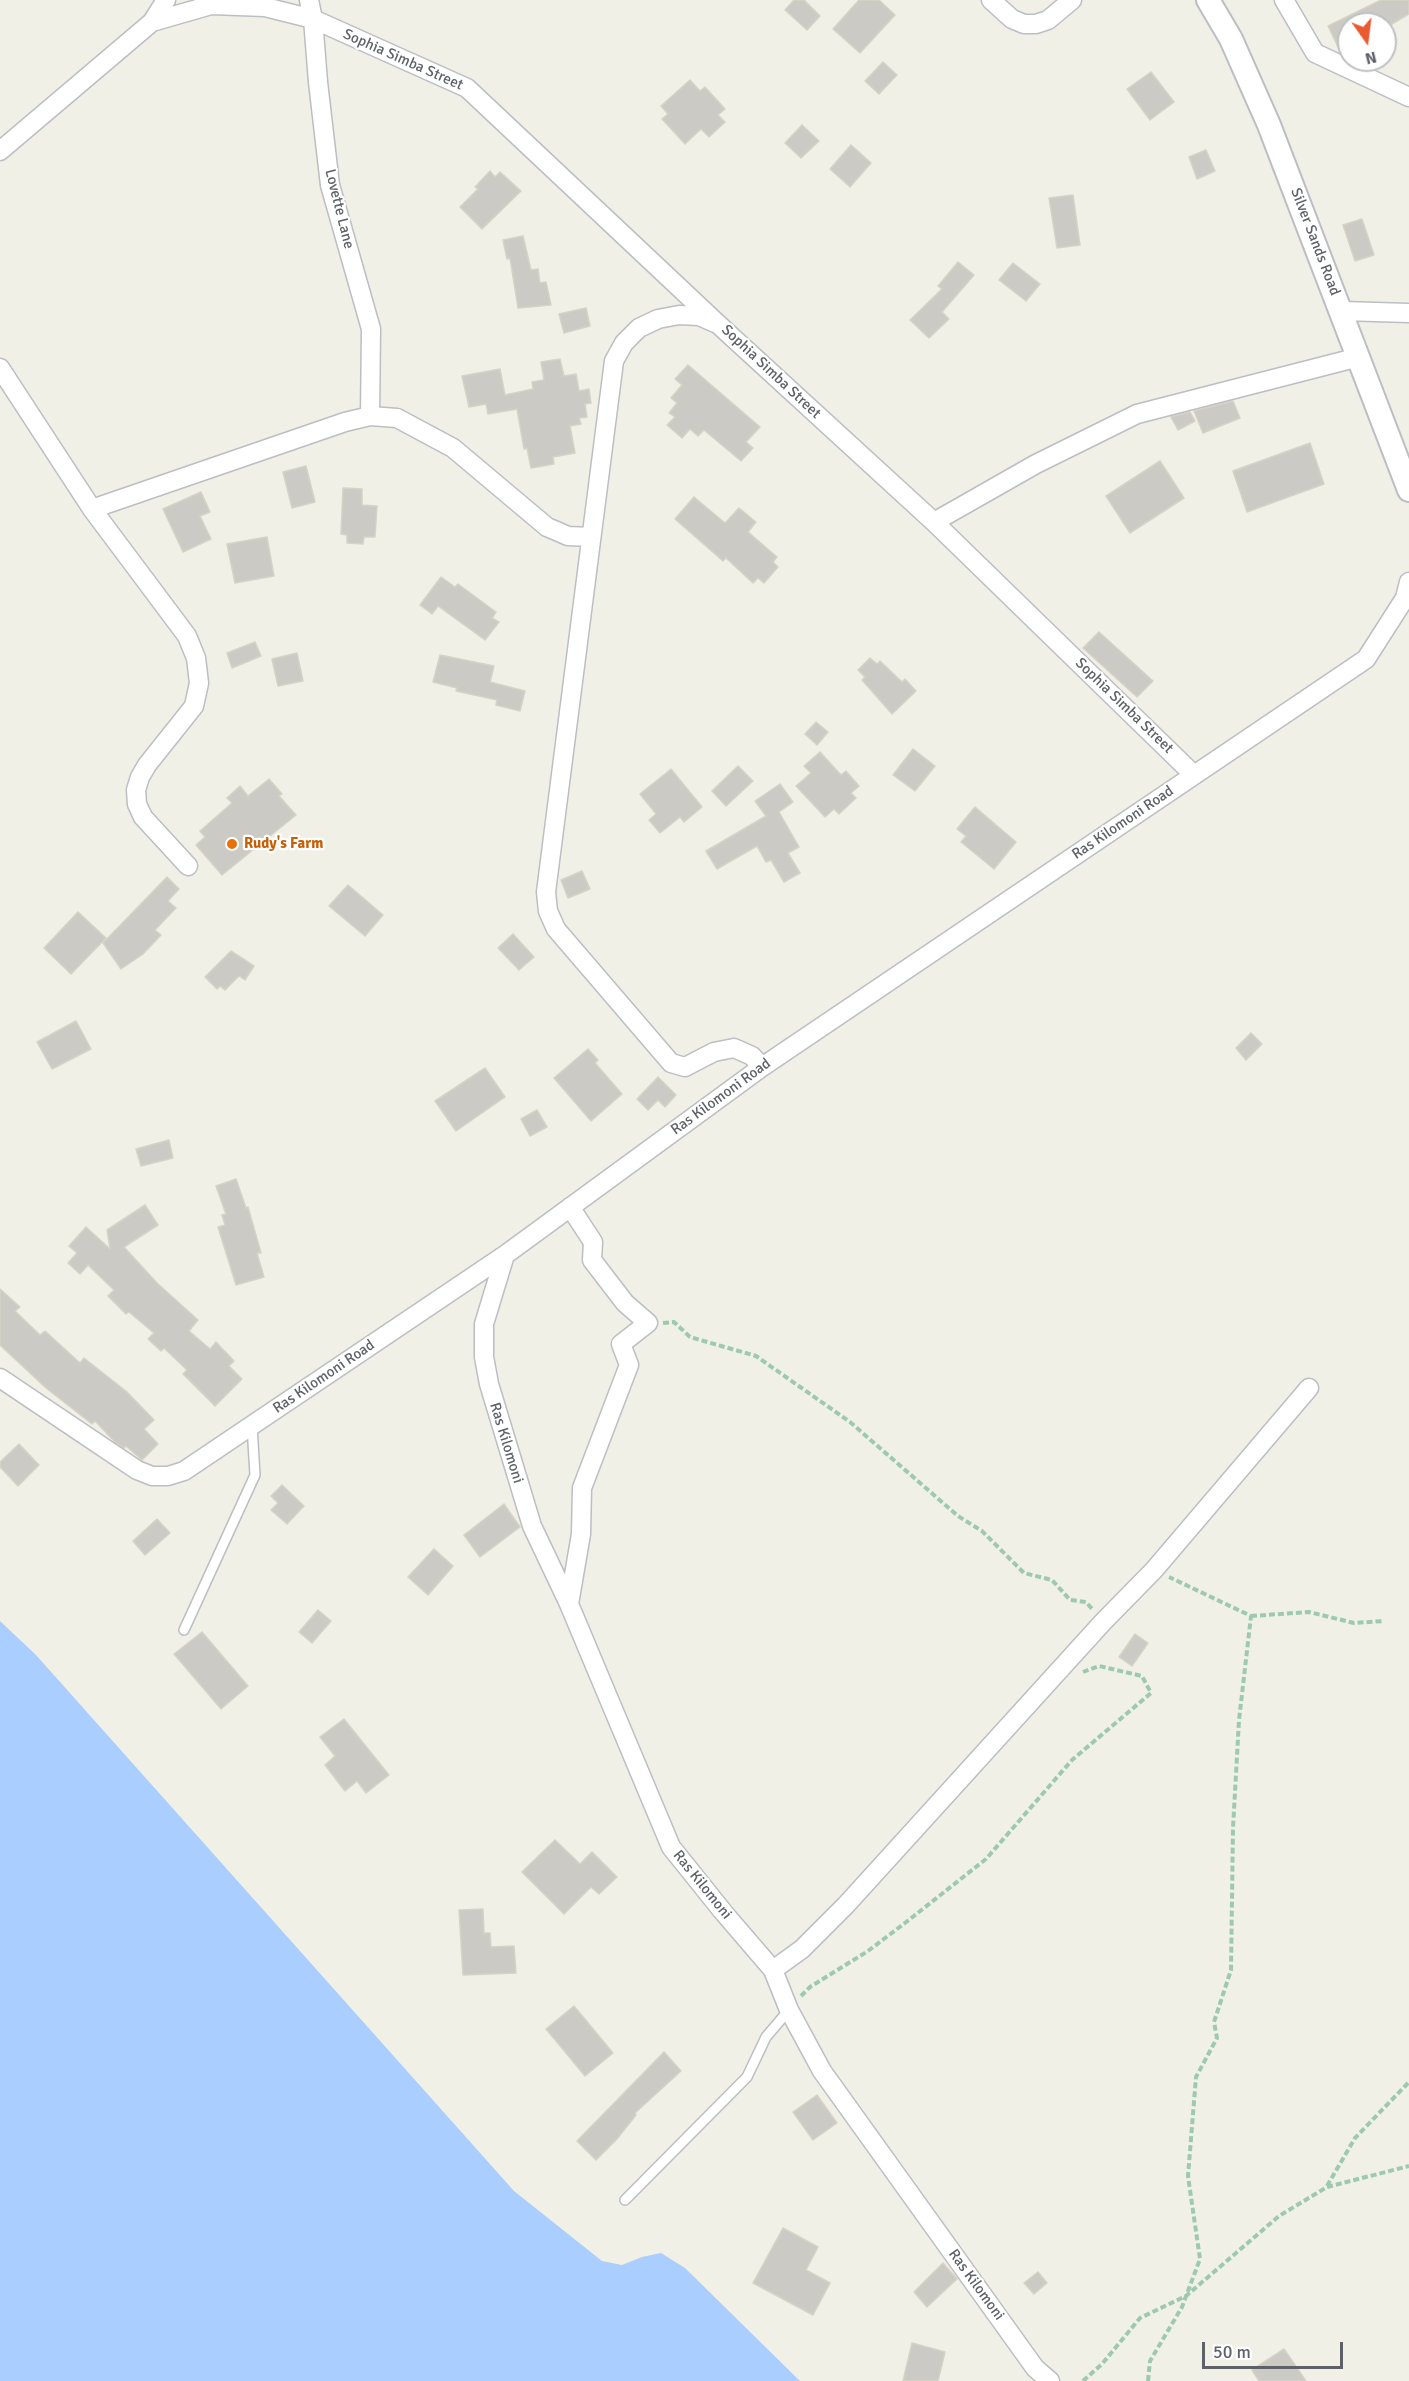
<!DOCTYPE html>
<html>
<head>
<meta charset="utf-8">
<style>
  body { margin:0 }
  #map { position:relative; width:1409px; height:2381px; overflow:hidden; background:#f1f0e7; font-family:Signika,sans-serif }
  canvas { display:block }
  .north { position:absolute; left:1337px; top:12px; width:60px; height:60px; box-sizing:border-box; background:#fff; border:2px solid #bfc0c3; border-radius:50%; rotate:166deg; font-size:16px; font-weight:700; line-height:24px; text-align:center; color:#5e6168 }
  .north::after { content:''; display:block; margin:auto; width:21px; height:27px; background:#ec5a32; clip-path:polygon(50% 0,100% 100%,50% 72%,0 100%) }
  .scale { position:absolute; left:1202px; top:2342px; width:141px; height:27px; box-sizing:border-box; border:3px solid #5e6168; border-top:0; padding-left:8px; font-size:18px; line-height:21px; white-space:nowrap; color:#5e6168; -webkit-text-stroke:4px #fff; paint-order:stroke }
</style>
</head>
<body>
<div id="map">
<canvas width="1409" height="2381"></canvas>
<div class="north">N</div>
<div class="scale">50 m</div>
</div>
<script>
const c = document.querySelector('canvas').getContext('2d');
c.lineJoin = 'round';
function paint(path, color) { c.fillStyle = color; c.fill(path, 'evenodd'); }
const toPath = rows => new Path2D(rows.map(r => 'M' + r).join(''));
function strokePath(path, color, width, dash) { c.strokeStyle = color; c.lineWidth = width; c.lineCap = dash ? 'butt' : 'round'; c.setLineDash(dash || []); c.stroke(path); }
function write(font, color, halo, rows, align = 'center') {
  c.font = font + ' Signika,sans-serif'; c.lineWidth = 4.5; c.setLineDash([]); c.textBaseline = 'middle'; c.strokeStyle = halo; c.fillStyle = color; for (const [text, x, y, turn = 0] of rows) {
    c.save(); c.translate(x, y); c.rotate((+turn || 0) * Math.PI / 180); c.textAlign = isNaN(turn) ? turn : align; if (halo) c.strokeText(text, 0, 0); c.fillText(text, 0, 0); c.restore();
  }
}
paint(toPath([
  [0,1621,36,1655,514,2191,602,2261,622,2265,642,2257,661,2253,685,2268,800,2381,0,2381]
]), '#a9ceff');
const building = toPath([
  [794,0,804,0,820,16,807,30,785,10,794,0],
  [859,0,879,0,895,15,860,53,833,29,859,0],
  [1381,0,1409,0,1409,14,1392,24,1349,24,1349,40,1338,47,1328,26,1381,0],
  [883,62,897,75,879,94,865,81,883,62],
  [1151,72,1174,102,1150,120,1127,89,1151,72],
  [690,80,700,91,705,87,725,109,718,115,725,122,709,137,701,129,685,144,662,119,668,114,661,106,690,80],
  [802,125,819,141,801,158,785,143,802,125],
  [851,145,871,163,850,187,830,169,851,145],
  [1206,150,1215,171,1197,179,1189,157,1206,150],
  [490,171,495,177,500,172,521,191,482,229,460,207,478,189,475,187,490,171],
  [1073,195,1080,245,1057,248,1049,198,1073,195],
  [1362,219,1374,255,1355,261,1343,225,1362,219],
  [523,236,531,270,538,269,540,283,546,282,551,305,518,308,510,258,507,259,503,240,523,236],
  [958,262,974,275,942,312,949,319,929,338,910,320,942,289,938,286,958,262],
  [1013,263,1040,284,1026,301,999,280,1013,263],
  [586,308,590,326,564,333,559,314,586,308],
  [560,359,564,376,576,374,579,391,589,389,591,403,585,404,587,417,579,418,581,424,570,426,575,453,553,457,554,464,531,468,527,448,524,449,517,409,488,414,486,404,469,407,462,376,500,369,505,395,533,389,532,382,544,380,541,362,560,359],
  [688,365,760,427,746,442,753,448,741,461,704,430,698,436,690,429,682,438,667,425,675,417,669,413,677,403,671,398,682,385,675,379,688,365],
  [1233,401,1240,418,1203,433,1194,411,1233,401],
  [1190,412,1195,421,1178,430,1171,417,1190,412],
  [1310,443,1324,484,1247,512,1233,471,1310,443],
  [1160,461,1184,498,1130,533,1106,496,1160,461],
  [306,466,315,502,292,508,283,472,306,466],
  [343,488,362,489,362,505,377,506,375,537,364,537,363,544,347,543,347,535,341,534,343,488],
  [201,492,210,512,200,516,211,539,183,552,163,509,201,492],
  [694,497,725,523,739,508,756,522,748,532,777,557,773,562,778,567,764,583,758,578,753,583,726,558,723,561,675,519,694,497],
  [267,537,274,576,235,583,227,544,267,537],
  [441,577,455,587,458,584,496,612,492,618,499,622,485,640,438,606,432,614,420,605,441,577],
  [1099,632,1153,681,1137,697,1083,648,1099,632],
  [255,642,261,656,232,668,227,653,255,642],
  [297,653,303,681,278,686,272,659,297,653],
  [440,655,494,666,490,682,525,691,520,711,496,705,497,700,456,691,457,688,433,682,440,655],
  [870,658,877,664,880,661,902,682,905,679,916,691,892,714,862,680,865,677,858,670,870,658],
  [816,722,828,732,817,745,805,734,816,722],
  [913,749,935,766,915,791,893,775,913,749],
  [820,752,841,775,846,771,859,786,851,793,856,798,839,814,834,809,825,817,796,786,811,773,804,766,820,752],
  [738,766,753,781,726,806,712,791,738,766],
  [671,769,702,807,684,822,680,817,660,833,649,820,656,814,640,794,671,769],
  [269,779,282,794,279,796,296,815,222,875,196,845,205,837,200,831,232,803,227,798,240,786,248,796,269,779],
  [780,784,793,802,779,812,799,847,788,853,800,873,784,882,771,860,766,862,757,846,717,869,706,851,766,816,755,801,780,784],
  [975,807,1016,842,994,869,961,842,966,836,957,829,975,807],
  [582,871,590,889,568,898,561,880,582,871],
  [167,877,179,889,168,901,176,908,155,930,161,935,143,954,121,969,103,943,167,877],
  [348,885,383,915,365,936,329,906,348,885],
  [78,912,106,938,71,974,44,948,78,912],
  [513,934,534,957,519,970,498,948,513,934],
  [231,951,254,966,245,980,239,976,225,990,220,986,217,989,205,977,231,951],
  [76,1021,91,1049,52,1069,37,1042,76,1021],
  [1251,1033,1262,1044,1246,1060,1236,1048,1251,1033],
  [588,1049,598,1060,595,1063,622,1094,591,1121,554,1078,588,1049],
  [485,1068,505,1097,456,1131,435,1101,485,1068],
  [658,1077,676,1095,665,1107,658,1100,648,1110,637,1099,658,1077],
  [537,1110,547,1127,530,1136,521,1119,537,1110],
  [169,1140,173,1158,141,1166,136,1149,169,1140],
  [236,1179,246,1208,248,1207,261,1253,257,1253,264,1277,236,1285,218,1227,225,1225,222,1215,226,1214,216,1186,236,1179],
  [145,1205,158,1225,124,1247,157,1283,198,1320,189,1331,210,1349,216,1342,234,1361,229,1366,242,1379,215,1406,183,1374,187,1370,164,1348,161,1351,148,1339,154,1333,129,1312,126,1314,108,1296,114,1290,88,1265,80,1274,68,1263,77,1253,69,1246,86,1227,110,1249,107,1230,145,1205],
  [0,1289,20,1307,15,1311,40,1335,45,1331,80,1363,84,1358,127,1392,154,1420,144,1429,158,1444,142,1460,126,1446,124,1448,115,1442,95,1421,92,1424,46,1388,0,1345,0,1289],
  [19,1444,39,1465,18,1486,0,1467,0,1462,19,1444],
  [282,1485,304,1506,287,1524,271,1510,278,1503,271,1496,282,1485],
  [504,1504,520,1527,480,1557,464,1535,504,1504],
  [157,1519,170,1533,145,1555,133,1541,157,1519],
  [434,1549,453,1566,428,1595,408,1577,434,1549],
  [318,1610,331,1621,312,1643,299,1632,318,1610],
  [202,1632,248,1686,221,1709,174,1654,202,1632],
  [1135,1634,1148,1643,1132,1666,1119,1657,1135,1634],
  [344,1719,389,1775,366,1793,357,1781,345,1791,325,1765,335,1756,320,1737,344,1719],
  [555,1840,580,1864,592,1852,617,1877,599,1894,591,1887,564,1914,522,1872,555,1840],
  [483,1909,484,1933,490,1933,491,1947,514,1946,516,1973,463,1975,459,1910,483,1909],
  [574,2006,613,2053,585,2076,546,2029,574,2006],
  [664,2052,681,2071,635,2113,636,2115,617,2139,596,2160,577,2141,664,2052],
  [817,2095,837,2123,813,2140,793,2112,817,2095],
  [783,2228,818,2247,806,2270,830,2283,813,2315,753,2283,783,2228],
  [943,2263,957,2279,927,2307,914,2292,943,2263],
  [1038,2272,1047,2283,1034,2294,1024,2283,1038,2272],
  [912,2343,945,2352,938,2381,903,2381,912,2343],
  [1284,2349,1306,2381,1259,2381,1252,2370,1284,2349]
]);
paint(building, '#cccac4');
strokePath(building, '#d6d3c5', 1.5);
const service = toPath([
  [184,1630,255,1475,252,1426],
  [625,2200,747,2077,766,2037,789,2010]
]);
const minor = toPath([
  [309,0,313,19,318,82,330,185,371,329,370,416],
  [991,0,1012,19,1024,24,1036,24,1048,20,1072,0],
  [1284,0,1315,53,1409,97],
  [152,22,211,5,265,7,313,19,467,88,719,325,934,522,1194,775],
  [0,151,152,22,166,0],
  [1342,311,1409,313],
  [715,323,699,316,679,315,658,319,639,328,624,343,614,361,546,892,548,911,556,929,671,1063,685,1067,714,1052,734,1048,752,1056,762,1067],
  [0,368,92,509,187,636,196,658,199,683,194,706,147,765,140,777,136,790,137,804,143,817,188,866],
  [92,509,345,422,370,416,397,418,453,448,547,527,568,536,591,537],
  [934,522,1036,464,1137,414,1359,357],
  [505,1255,484,1324,484,1357,489,1384,532,1526,569,1604,671,1847,724,1913,773,1970,789,2010,822,2071,1035,2368,1050,2381],
  [0,1378,137,1470,152,1476,168,1476,184,1471,505,1255,762,1067,1366,659,1405,598,1409,582],
  [569,1604,581,1534,582,1488,629,1365,621,1344,648,1323,625,1303,592,1260,593,1242,570,1207],
  [773,1970,802,1949,846,1905,1103,1622,1154,1570,1309,1388]
]);
const tertiary = toPath([
  [1208,0,1231,39,1269,125,1409,490]
]);
strokePath(service, '#bbbec3', 12);
strokePath(minor, '#bbbec3', 21);
strokePath(tertiary, '#bbbec3', 26);
strokePath(toPath([
  [663,1323,674,1322,690,1337,756,1356,850,1422,958,1516,982,1531,1024,1573,1052,1580,1070,1600,1086,1602,1093,1610],
  [1251,1616,1309,1612,1354,1623,1384,1621],
  [801,1996,810,1987,868,1951,905,1923,986,1859,1072,1760,1151,1693,1142,1676,1099,1666,1083,1672],
  [1327,2186,1355,2138,1409,2082],
  [1083,2381,1102,2364,1140,2318,1186,2296,1279,2216,1327,2187,1409,2166],
  [1148,2381,1150,2361,1182,2307,1200,2259,1188,2176,1196,2077,1217,2038,1214,2022,1231,1970,1233,1828,1239,1720,1251,1616,1169,1577]
]), '#9dc9af', 4, [6, 3]);
strokePath(service, '#fff', 9);
strokePath(minor, '#fff', 18);
strokePath(tertiary, '#fff', 22);
for (const [x, y, r, color] of [
  [232,844,6,"#e8710a"]
]) { const dot = new Path2D(); dot.arc(x, y, r, 0, 2 * Math.PI); c.fillStyle = color; c.fill(dot); strokePath(dot, '#fff', 2); }
write('15px', '#5e6168', '#fff', [
  ["Sophia Simba Street",403,60,24],
  ["Lovette Lane",339,209,76],
  ["Silver Sands Road",1315,242,69],
  ["Sophia Simba Street",771,372,43],
  ["Sophia Simba Street",1124,706,44],
  ["Ras Kilomoni Road",1123,823,-34],
  ["Ras Kilomoni Road",721,1097,-36],
  ["Ras Kilomoni Road",324,1377,-34],
  ["Ras Kilomoni",506,1443,73],
  ["Ras Kilomoni",702,1885,51],
  ["Ras Kilomoni",976,2285,54]
]);
write('bold 15px', '#c56008', '#fff', [
  ["Rudy's Farm",244,844]
], 'left');
</script>
</body>
</html>
